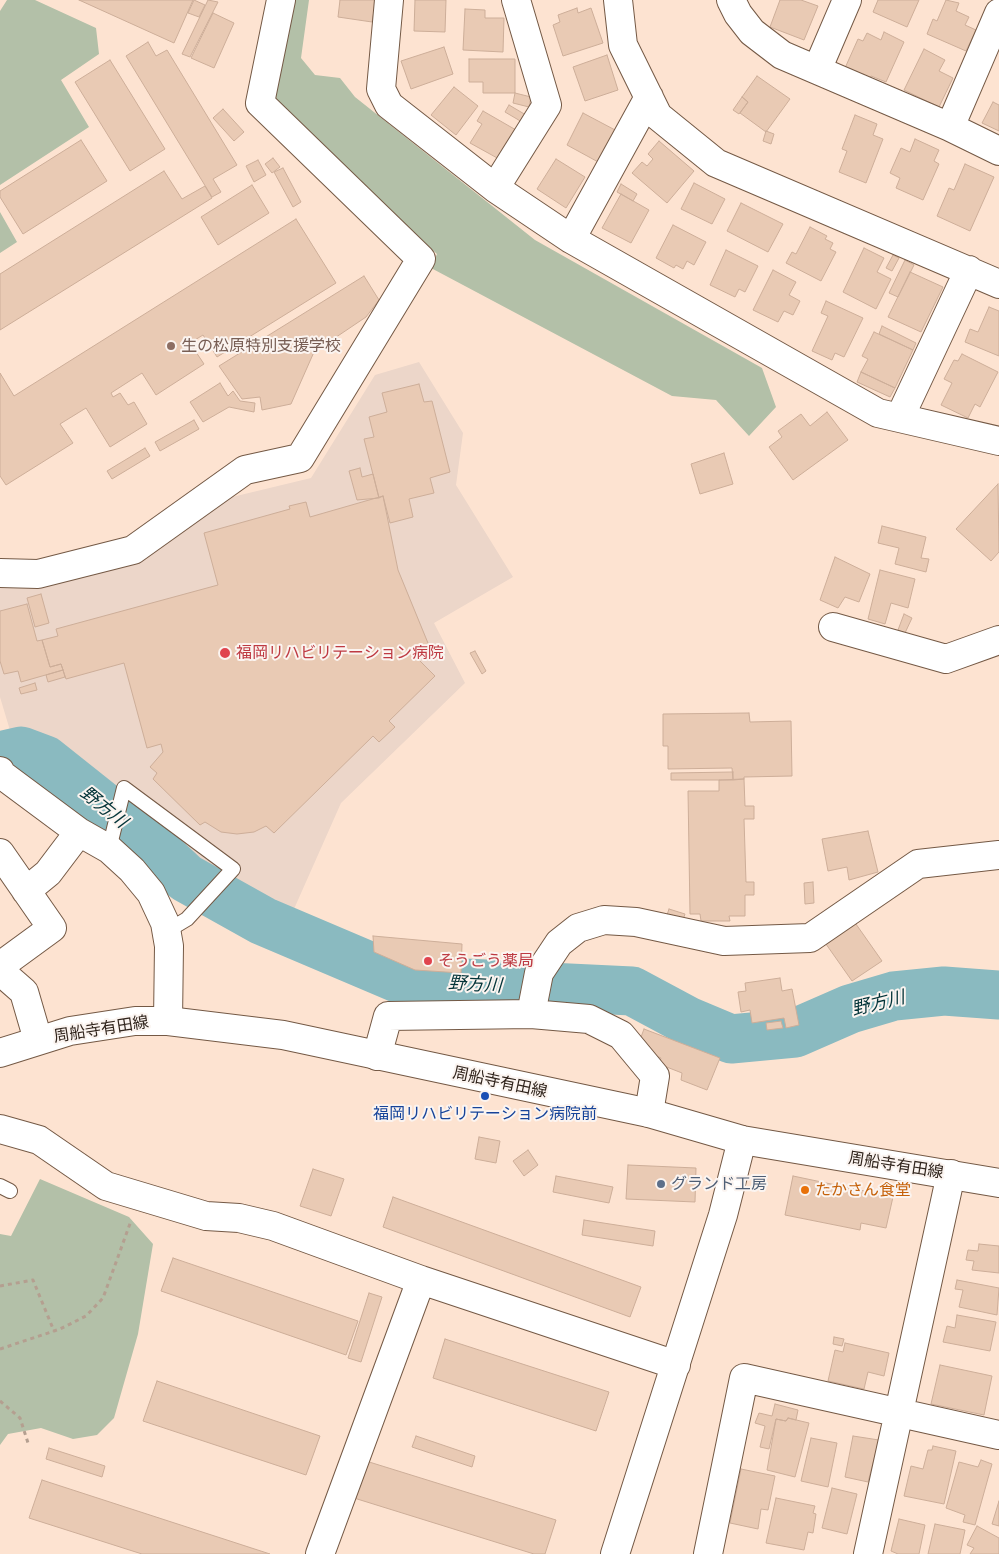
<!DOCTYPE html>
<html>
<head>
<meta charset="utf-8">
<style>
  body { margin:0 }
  canvas { display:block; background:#fde3d1 }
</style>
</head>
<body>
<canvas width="999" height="1554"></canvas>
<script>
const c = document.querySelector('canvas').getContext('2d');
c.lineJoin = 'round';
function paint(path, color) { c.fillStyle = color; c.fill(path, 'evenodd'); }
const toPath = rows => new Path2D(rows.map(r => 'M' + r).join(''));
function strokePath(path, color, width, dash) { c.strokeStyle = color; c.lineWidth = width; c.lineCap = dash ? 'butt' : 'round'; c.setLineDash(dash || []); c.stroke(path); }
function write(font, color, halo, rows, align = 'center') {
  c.font = font + ' "Exo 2","Noto Sans JP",sans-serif'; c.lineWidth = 4; c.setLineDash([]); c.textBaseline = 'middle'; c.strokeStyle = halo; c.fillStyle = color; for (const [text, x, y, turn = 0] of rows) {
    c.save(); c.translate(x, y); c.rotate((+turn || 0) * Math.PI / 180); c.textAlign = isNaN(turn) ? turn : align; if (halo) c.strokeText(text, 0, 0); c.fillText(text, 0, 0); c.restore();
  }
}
paint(toPath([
  [419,362,463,433,456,485,513,577,434,623,465,683,341,803,294,909,237,887,86,767,51,743,12,737,0,697,0,584,54,585,153,553,228,498,311,478,375,375]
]), '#ecd6c9');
paint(toPath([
  [7,0,35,0,96,28,99,54,61,80,89,127,0,185,0,11],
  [289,0,309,0,301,58,315,75,340,78,355,97,535,240,762,368,776,407,749,436,716,400,672,396,431,268,437,254,274,104,274,72],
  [0,212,17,242,0,253],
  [40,1179,129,1217,153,1244,138,1334,114,1418,97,1435,73,1439,41,1428,8,1434,0,1445,0,1234,11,1236]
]), '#b3c0a8');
strokePath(toPath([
  [0,756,21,751,45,760,143,838,186,878,263,921,402,980,632,991,688,1021,731,1039,795,1033,850,1009,894,996,944,991,999,995]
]), '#8abac0', 49);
const building = toPath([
  [79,0,193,0,174,43,79,0],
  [194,0,205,5,199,17,188,13,194,0],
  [208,0,218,2,190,57,182,54,208,0],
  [340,0,376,0,372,22,338,17,340,0],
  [415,0,446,0,445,32,414,31,415,0],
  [780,0,801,0,818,6,804,40,770,27,780,0],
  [878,0,919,0,907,27,873,12,878,0],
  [946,0,959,3,956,11,969,17,965,25,976,30,966,51,927,34,933,19,937,21,946,0],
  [577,8,578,13,591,8,603,43,563,56,553,25,560,22,558,15,577,8],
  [465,9,485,10,485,18,504,18,503,52,463,50,465,9],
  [213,13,234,23,214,68,191,58,213,13],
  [884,32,904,42,886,82,871,76,870,80,845,68,858,39,863,41,867,33,881,40,884,32],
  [148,42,156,56,167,50,237,165,213,179,221,192,212,197,126,56,148,42],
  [444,47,453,74,411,89,401,61,444,47],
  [924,49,945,60,939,71,953,78,939,107,904,90,924,49],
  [607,55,618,90,585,101,573,67,607,55],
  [469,59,515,59,515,93,483,93,483,82,469,82,469,59],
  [110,60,165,149,130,171,75,82,110,60],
  [757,76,790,99,766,132,740,113,748,102,742,97,757,76],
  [454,87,478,106,456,135,431,115,454,87],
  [515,93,531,97,529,107,513,103,515,93],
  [742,97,748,102,739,114,733,110,742,97],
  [993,102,999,105,999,131,982,123,993,102],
  [509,105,526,115,522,122,505,112,509,105],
  [223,109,244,132,234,141,213,118,223,109],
  [483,111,516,130,499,159,470,143,482,124,477,121,483,111],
  [583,113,617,131,600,163,567,145,583,113],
  [855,115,877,124,873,135,883,139,866,183,839,172,847,151,842,149,855,115],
  [766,131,774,134,771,144,763,141,766,131],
  [915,139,939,150,934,161,939,164,923,200,896,188,900,178,890,173,901,148,910,152,915,139],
  [81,140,107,181,23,234,0,197,0,191,81,140],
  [659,141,694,171,667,203,632,173,642,162,647,166,653,159,648,154,659,141],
  [273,158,280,167,272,173,265,164,273,158],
  [556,159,585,177,566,208,537,189,556,159],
  [258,160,266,175,254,182,246,166,258,160],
  [965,164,994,177,970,231,937,216,949,188,954,190,965,164],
  [283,168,301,202,293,207,274,172,283,168],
  [164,171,182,199,205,186,212,198,0,330,0,274,164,171],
  [694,183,725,199,712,224,681,209,694,183],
  [621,184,637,194,633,201,617,192,621,184],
  [252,185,269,213,218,245,201,217,252,185],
  [621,194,649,210,631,243,602,228,621,194],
  [741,203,783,224,768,252,727,231,741,203],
  [296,219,336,283,217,357,203,335,190,343,204,364,156,395,142,373,111,393,113,397,120,393,128,405,134,402,147,424,110,447,86,408,60,424,73,443,6,485,0,476,0,373,14,396,296,219],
  [673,225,706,242,694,265,687,261,683,269,676,265,674,268,656,258,673,225],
  [810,227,827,236,825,239,833,243,830,249,836,252,821,281,786,263,792,252,796,254,810,227],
  [864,248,884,258,877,272,891,279,876,309,843,292,864,248],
  [726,250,758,266,745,292,739,289,735,297,710,285,726,250],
  [893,255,899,258,892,271,886,268,893,255],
  [905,260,914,265,898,297,889,293,905,260],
  [773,270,796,282,789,295,800,301,793,315,784,311,778,322,753,310,773,270],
  [910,272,943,287,921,332,888,317,910,272],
  [364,276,379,300,366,317,314,352,291,404,262,410,260,397,242,399,219,366,364,276],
  [826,301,863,318,844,357,835,353,832,360,812,351,828,316,821,313,826,301],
  [989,307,999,311,999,356,965,342,970,329,978,332,989,307],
  [882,326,916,343,913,350,879,334,882,326],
  [874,332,913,350,895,388,861,372,868,359,862,356,874,332],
  [962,354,998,372,980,407,975,404,968,418,941,405,952,383,944,379,954,360,958,361,962,354],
  [861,372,895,388,890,397,857,382,861,372],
  [220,383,228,396,233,391,240,401,255,403,254,412,229,407,203,422,190,402,220,383],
  [419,384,424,402,432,401,450,472,430,478,434,493,409,499,413,517,390,523,383,496,379,498,364,439,374,437,369,417,387,412,382,393,419,384],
  [827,412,848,440,793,480,769,447,782,437,778,431,801,414,810,426,827,412],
  [194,420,199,429,160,451,155,442,194,420],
  [145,448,150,456,112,479,107,471,145,448],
  [724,453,733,484,700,494,691,464,724,453],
  [360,468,362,477,373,474,379,498,357,500,349,471,360,468],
  [998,484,999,552,991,561,956,529,998,484],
  [383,496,398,570,430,648,412,653,435,676,389,721,395,727,379,742,373,736,274,833,266,826,254,832,237,834,221,832,205,822,200,825,153,779,157,773,150,767,163,752,161,744,147,748,124,663,66,679,61,664,50,667,42,640,58,636,56,629,218,585,204,533,290,509,289,506,306,502,310,517,383,496],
  [882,526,926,537,921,558,929,559,926,572,895,564,899,548,878,543,882,526],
  [835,557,870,574,859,602,845,597,838,608,820,600,835,557],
  [880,570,915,579,908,608,891,603,885,624,868,619,880,570],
  [41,594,49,623,35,627,27,598,41,594],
  [27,604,37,641,42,640,50,667,61,664,63,670,21,682,18,671,4,674,0,661,0,611,27,604],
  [904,614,912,618,905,633,898,630,904,614],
  [475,651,486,671,482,674,470,653,475,651],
  [63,670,65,677,48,682,46,675,63,670],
  [35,683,37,690,21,694,19,688,35,683],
  [749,713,750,722,791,721,792,776,744,777,744,779,733,780,732,768,668,769,668,746,663,746,663,714,749,713],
  [733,772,733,780,671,780,671,773,733,772],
  [744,779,745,806,754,806,754,819,744,819,746,882,754,882,754,895,745,895,745,916,729,916,730,921,701,921,700,914,690,914,688,791,719,791,719,780,744,779],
  [868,831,878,872,849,880,847,867,828,871,822,839,868,831],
  [813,882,814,903,805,904,804,883,813,882],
  [669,909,685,914,683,920,667,915,669,909],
  [851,917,882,961,852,981,821,937,851,917],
  [373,936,462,944,461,973,415,970,374,952,373,936],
  [780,978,782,991,792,989,799,1025,786,1028,784,1018,752,1023,750,1010,741,1012,738,992,746,991,745,983,780,978],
  [781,1021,783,1028,767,1030,766,1023,781,1021],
  [644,1029,720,1058,707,1090,681,1080,682,1073,659,1064,661,1058,637,1048,644,1029],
  [479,1137,500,1141,496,1163,475,1159,479,1137],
  [528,1150,538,1165,524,1176,513,1161,528,1150],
  [628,1165,696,1168,695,1202,626,1199,628,1165],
  [313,1169,344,1179,331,1216,300,1206,313,1169],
  [556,1176,613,1187,609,1203,553,1192,556,1176],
  [793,1176,893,1197,886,1228,861,1223,860,1230,785,1215,793,1176],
  [393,1197,641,1287,630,1317,383,1227,393,1197],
  [584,1220,655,1231,653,1246,582,1235,584,1220],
  [979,1244,999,1246,999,1273,972,1270,974,1261,966,1260,968,1250,978,1251,979,1244],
  [173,1258,358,1321,346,1355,161,1291,173,1258],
  [957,1280,999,1288,997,1315,959,1307,963,1290,955,1289,957,1280],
  [369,1293,382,1297,361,1362,348,1358,369,1293],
  [957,1315,996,1322,990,1351,943,1342,947,1326,955,1328,957,1315],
  [834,1337,844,1339,842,1346,833,1344,834,1337],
  [445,1339,609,1392,596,1431,433,1378,445,1339],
  [845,1343,889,1353,884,1376,868,1372,864,1389,828,1381,835,1350,843,1352,845,1343],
  [940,1365,992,1376,984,1415,931,1404,940,1365],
  [157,1381,320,1436,306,1475,143,1421,157,1381],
  [775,1404,798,1410,796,1420,788,1418,786,1421,776,1419,769,1449,760,1447,765,1426,755,1423,759,1413,772,1416,775,1404],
  [788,1418,809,1423,795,1477,767,1470,776,1419,786,1421,788,1418],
  [416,1436,475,1456,472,1467,412,1447,416,1436],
  [853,1436,879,1440,868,1482,845,1477,853,1436],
  [811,1438,837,1443,828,1487,801,1481,811,1438],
  [933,1446,956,1451,944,1504,904,1496,911,1466,923,1469,928,1450,932,1450,933,1446],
  [49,1448,105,1466,102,1477,46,1459,49,1448],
  [981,1460,992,1464,975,1525,963,1522,965,1515,946,1508,959,1462,978,1467,981,1460],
  [366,1461,556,1520,545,1554,534,1554,354,1498,366,1461],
  [741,1469,775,1476,768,1510,761,1509,758,1529,730,1523,741,1469],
  [42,1480,270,1554,142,1554,29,1518,42,1480],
  [832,1488,857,1494,847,1534,822,1528,832,1488],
  [776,1498,815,1506,813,1513,816,1514,813,1533,808,1532,804,1550,766,1543,776,1498],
  [999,1501,999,1526,992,1524,999,1501],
  [899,1519,925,1525,919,1554,898,1554,891,1551,899,1519],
  [935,1524,965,1530,960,1554,928,1554,935,1524],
  [977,1526,999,1538,999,1554,970,1554,974,1548,967,1545,977,1526]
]);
paint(building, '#e9cab4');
strokePath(building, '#cdae99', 1);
const service = toPath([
  [109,849,124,788,233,869,187,919,167,931],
  [0,1186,10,1191]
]);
const minor = toPath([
  [389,0,381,89,389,105,495,188,571,239,878,413,999,441],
  [618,0,623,45,658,116,716,163,999,284],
  [731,0,738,14,752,32,782,55,950,127,999,151],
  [817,70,847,0],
  [950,127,999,13],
  [495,188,547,105,516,0],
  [571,239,649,97],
  [900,417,969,270],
  [0,573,38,574,133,550,245,470,300,458,421,259,260,103,281,0],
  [833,627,946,659,999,640],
  [0,771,1,774,79,832,109,849,132,870,151,893,165,923,169,946,168,1021],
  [0,853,52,928,0,966],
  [26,891,48,873,79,832],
  [0,971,24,992,38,1040],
  [531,1014,539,973,559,943,578,928,604,920,636,922,724,941,810,938,918,864,999,855],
  [377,1056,388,1016,531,1014,589,1019,621,1035,655,1076,649,1113],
  [0,1129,39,1140,106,1186,206,1216,239,1218,273,1226,421,1280,676,1365],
  [320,1554,421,1280],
  [615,1554,723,1215,742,1140],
  [708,1554,744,1378,999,1435],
  [868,1554,951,1174]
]);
const secondary = toPath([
  [0,1053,70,1031,135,1021,168,1021,283,1035,649,1113,742,1140,999,1183]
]);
strokePath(service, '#745945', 16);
strokePath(minor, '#745945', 30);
strokePath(secondary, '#745945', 30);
strokePath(toPath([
  [0,1286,33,1280,54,1331],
  [0,1349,60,1329,86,1316,103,1298,131,1221],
  [0,1401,20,1418,29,1446]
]), '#b49f90', 3, [4, 4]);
strokePath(service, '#fff', 14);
strokePath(minor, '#fff', 28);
strokePath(secondary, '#fff', 28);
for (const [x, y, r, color] of [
  [171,346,5,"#8d6e63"],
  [225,653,6,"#e0444e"],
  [428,961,5,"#e0444e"],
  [485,1096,5,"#1a4fb4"],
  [661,1184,5,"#5c6f8a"],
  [805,1190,5,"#e8710a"]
]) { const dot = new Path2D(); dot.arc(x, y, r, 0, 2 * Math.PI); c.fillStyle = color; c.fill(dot); strokePath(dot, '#fbf4f0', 2); }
write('16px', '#785e54', '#fbf4f0', [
  ["生の松原特別支援学校",181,346]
], 'left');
write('16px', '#be3a42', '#fbf4f0', [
  ["福岡リハビリテーション病院",236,653],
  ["そうごう薬局",438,961]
], 'left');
write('16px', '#31251d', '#fbf4f0', [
  ["周船寺有田線",101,1029,-9],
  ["周船寺有田線",500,1082,12],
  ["周船寺有田線",896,1165,9]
]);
write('16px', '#164399', '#fbf4f0', [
  ["福岡リハビリテーション病院前",485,1114]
]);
write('16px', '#4e5e75', '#fbf4f0', [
  ["グランド工房",671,1184]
], 'left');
write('16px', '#c56008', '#fbf4f0', [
  ["たかさん食堂",815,1190]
], 'left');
write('italic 18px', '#023338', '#fbf4f0', [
  ["野方川",104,807,39],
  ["野方川",475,984,3],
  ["野方川",878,1003,-14]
]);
</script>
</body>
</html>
